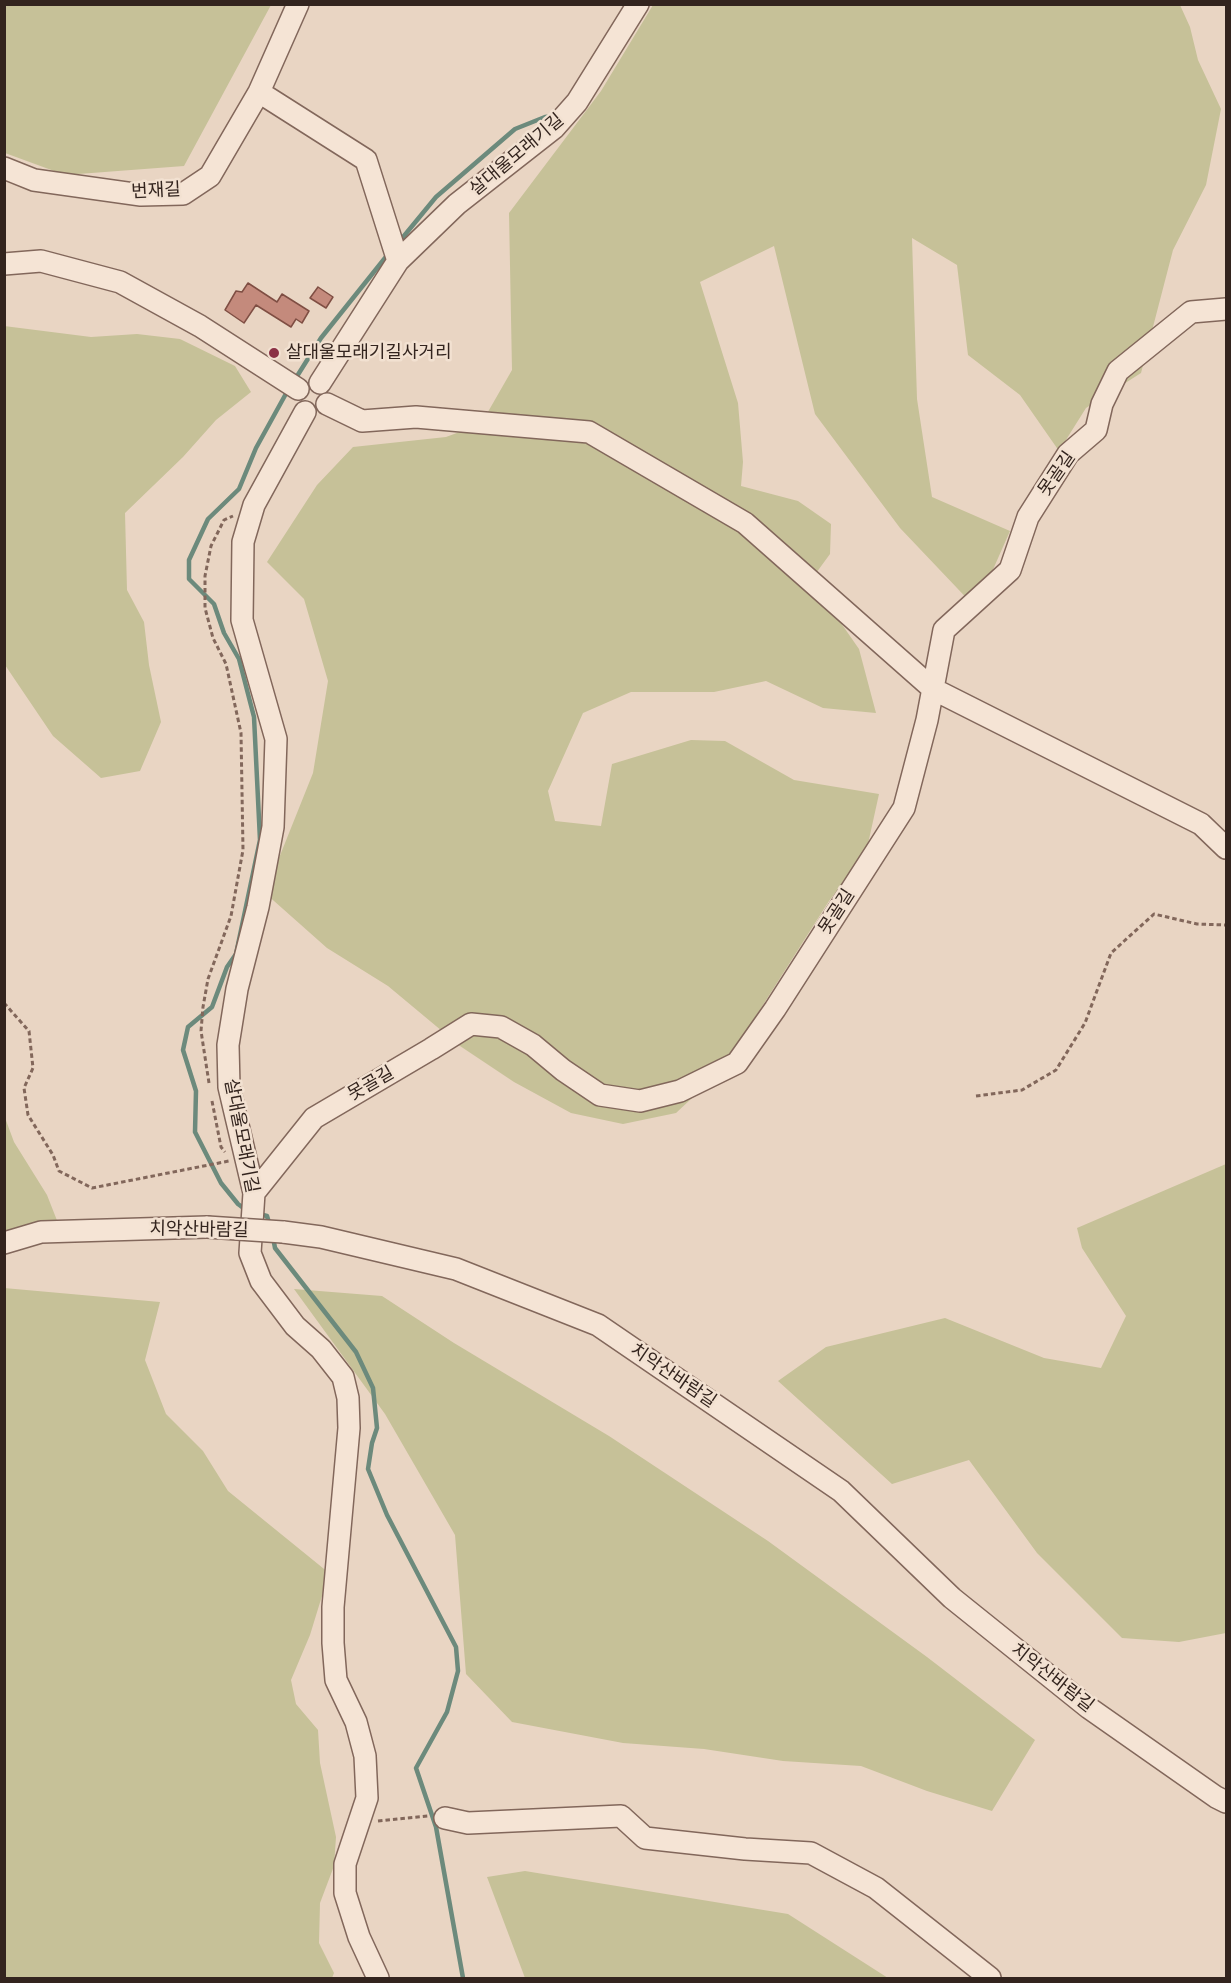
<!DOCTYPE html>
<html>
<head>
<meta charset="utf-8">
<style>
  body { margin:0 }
  #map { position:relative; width:1231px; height:1983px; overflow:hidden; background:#e9d5c3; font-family:Merriweather,serif }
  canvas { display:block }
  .frame { position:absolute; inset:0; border:6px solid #33241e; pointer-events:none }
</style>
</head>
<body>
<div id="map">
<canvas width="1231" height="1983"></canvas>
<div class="frame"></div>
</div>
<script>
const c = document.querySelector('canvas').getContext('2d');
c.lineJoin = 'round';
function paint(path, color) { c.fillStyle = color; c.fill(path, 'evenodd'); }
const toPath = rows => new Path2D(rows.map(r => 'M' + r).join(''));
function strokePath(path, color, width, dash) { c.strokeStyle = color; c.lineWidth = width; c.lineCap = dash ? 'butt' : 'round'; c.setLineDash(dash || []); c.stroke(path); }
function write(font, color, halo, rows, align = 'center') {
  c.font = font + ' Merriweather,"Noto Sans KR",serif'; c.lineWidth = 5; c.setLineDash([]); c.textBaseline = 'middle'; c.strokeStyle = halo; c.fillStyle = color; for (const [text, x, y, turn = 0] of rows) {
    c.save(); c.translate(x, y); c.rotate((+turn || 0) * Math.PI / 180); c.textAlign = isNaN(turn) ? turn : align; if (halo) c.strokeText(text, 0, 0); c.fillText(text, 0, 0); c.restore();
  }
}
paint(toPath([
  [4,5,271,5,184,166,65,175,5,153],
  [653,5,1180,5,1190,27,1198,60,1221,109,1206,185,1173,250,1141,373,1086,408,1059,451,1020,395,968,355,957,265,912,238,917,399,932,497,1010,531,976,608,900,528,815,414,774,246,700,282,738,403,743,462,741,486,798,501,831,524,830,554,811,580,859,649,876,713,823,708,766,681,714,692,631,692,583,713,548,791,555,821,601,826,612,764,691,740,725,741,794,780,879,794,866,853,829,901,721,1071,676,1113,623,1124,571,1113,514,1082,460,1046,388,986,327,948,265,893,313,773,328,681,304,599,267,562,317,485,353,447,446,437,481,424,512,370,509,213,601,91],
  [4,326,91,337,137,334,180,339,235,366,251,392,216,420,183,457,125,513,127,590,144,622,149,665,161,722,140,771,101,778,53,736,5,665],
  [4,1115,14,1142,47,1195,58,1223,4,1236],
  [1226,1164,1226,1633,1179,1642,1122,1638,1037,1553,969,1460,892,1484,778,1381,826,1347,945,1318,1044,1358,1101,1368,1126,1316,1082,1248,1077,1228],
  [4,1288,160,1302,145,1360,166,1414,203,1451,228,1491,329,1573,310,1635,291,1680,296,1704,318,1730,320,1763,336,1837,334,1866,320,1903,319,1943,334,1973,332,1978,5,1978],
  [294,1289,382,1296,454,1343,609,1436,768,1541,927,1657,1035,1740,992,1811,927,1791,861,1766,783,1761,704,1749,623,1743,512,1722,466,1674,455,1535,385,1414],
  [525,1871,788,1914,888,1978,525,1978,487,1877]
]), '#c6c198');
strokePath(toPath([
  [399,242,436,197,515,129,545,117,555,116],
  [294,381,321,338,389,253],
  [246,1210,238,1204,221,1183,195,1132,196,1091,183,1050,188,1027,212,1007,227,967,236,954,260,840,254,717,239,659,224,633,214,604,189,579,189,560,208,519,239,489,256,448,288,390],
  [259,1214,267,1216,270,1226],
  [273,1237,275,1248,356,1352,373,1388,377,1428,372,1443,368,1469,387,1515,456,1647,458,1671,447,1712,416,1768,436,1827,463,1978]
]), '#6c8a7c', 4.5);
const building = toPath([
  [248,283,277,302,282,294,309,311,302,323,296,319,291,327,256,305,244,323,225,310,236,291,242,292,248,283],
  [318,287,333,297,326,308,310,298,318,287]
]);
paint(building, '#c48a7c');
strokePath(building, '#7f4e43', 1.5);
const minor = toPath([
  [259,92,366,160,398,261],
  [4,168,34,180,141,195,183,194,210,176,259,92,298,4],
  [4,264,41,261,120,282,200,326,298,389],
  [320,383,398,261,457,204,554,128,577,102,638,4],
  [327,404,362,421,416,417,589,432,745,523,933,689,1201,824,1226,848],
  [305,412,254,505,243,542,242,620,276,739,273,827,258,907,237,989,228,1045,229,1087,254,1193,250,1253,261,1281,295,1326,321,1349,343,1377,348,1398,349,1428,333,1607,333,1643,336,1680,356,1722,365,1756,367,1798,345,1864,345,1893,359,1937,378,1978],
  [254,1193,314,1118,431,1049,471,1024,501,1027,533,1045,563,1070,600,1095,640,1101,680,1091,737,1063,775,1009,904,808,927,720,944,630,1010,570,1028,517,1068,454,1096,430,1102,404,1118,371,1191,312,1226,309],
  [283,1232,321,1237,456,1269,598,1325,841,1491,952,1598,1089,1708,1216,1797,1226,1802],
  [4,1243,41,1232,207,1227],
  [445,1818,468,1823,621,1816,645,1838,745,1849,811,1853,876,1888,990,1978]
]);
strokePath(minor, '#82675b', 24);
strokePath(toPath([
  [4,1003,29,1031,33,1068,24,1088,28,1115,53,1155,59,1171,92,1188,229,1161],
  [209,1083,201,1031,203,1007,208,979,231,916,243,850,241,733,226,664,213,638,205,608,205,576,211,546,224,520,233,516],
  [976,1096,1022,1090,1056,1070,1085,1023,1111,953,1154,914,1197,924,1226,925],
  [212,1101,221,1147,225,1152],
  [378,1821,428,1816]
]), '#82675b', 3, [4.5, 3]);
strokePath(minor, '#f5e4d5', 21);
const minorBridge = toPath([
  [207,1227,283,1232]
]);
strokePath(minorBridge, '#82675b', 24, []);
strokePath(minorBridge, '#f5e4d5', 21);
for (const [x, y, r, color] of [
  [274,353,6,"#8b3145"]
]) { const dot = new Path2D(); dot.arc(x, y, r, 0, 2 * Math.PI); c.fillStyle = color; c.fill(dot); strokePath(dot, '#f2e1d1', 2); }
write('18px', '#33241e', '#f2e1d1', [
  ["살대울모래기길",517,155,-40],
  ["번재길",156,191,-3],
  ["못골길",1057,474,-55],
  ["못골길",837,912,-57],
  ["못골길",371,1084,-30],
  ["살대울모래기길",241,1136,79],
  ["치악산바람길",199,1230,1],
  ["치악산바람길",673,1376,34],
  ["치악산바람길",1052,1678,38]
]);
write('18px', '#33241e', '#f2e1d1', [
  ["살대울모래기길사거리",286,353]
], 'left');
</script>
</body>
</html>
